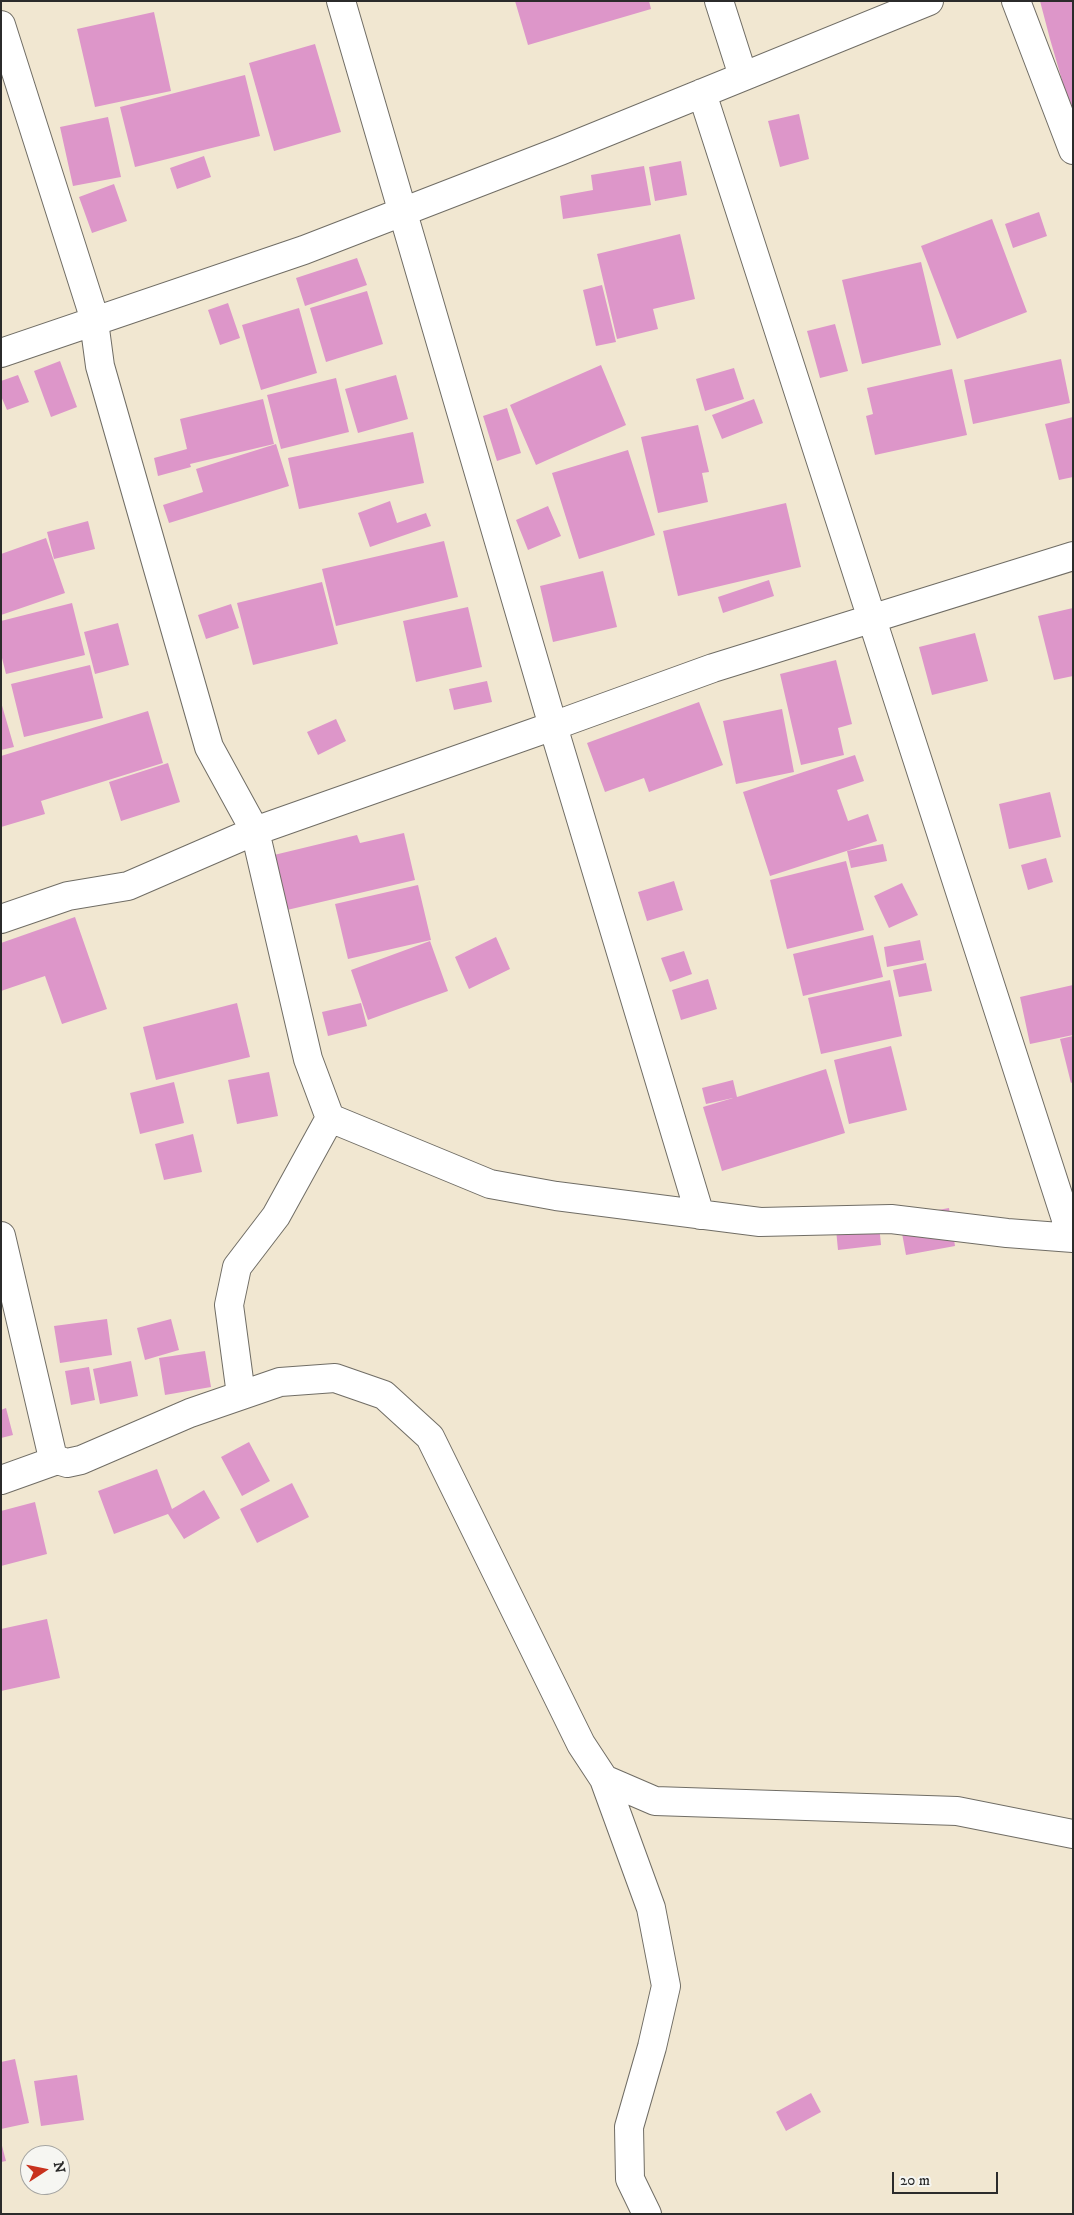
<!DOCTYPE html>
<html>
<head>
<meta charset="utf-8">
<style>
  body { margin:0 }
  #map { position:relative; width:1074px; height:2215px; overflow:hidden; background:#f1e7d1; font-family:"IM FELL DW Pica",serif }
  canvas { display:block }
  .frame { position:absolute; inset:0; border:2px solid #2b2b2b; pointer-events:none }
  .north { position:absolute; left:20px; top:2145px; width:50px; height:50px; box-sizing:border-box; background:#f6f6f2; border:1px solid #a5a5a2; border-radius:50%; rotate:79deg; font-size:14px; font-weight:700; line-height:20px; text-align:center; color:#2b2b2b }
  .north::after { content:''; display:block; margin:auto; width:18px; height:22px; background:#c8321e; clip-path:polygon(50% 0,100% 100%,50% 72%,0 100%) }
  .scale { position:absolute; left:892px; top:2172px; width:106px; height:22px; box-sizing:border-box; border:2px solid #2b2b2b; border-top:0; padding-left:6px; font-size:15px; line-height:18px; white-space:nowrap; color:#2b2b2b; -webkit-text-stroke:4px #f6f6f2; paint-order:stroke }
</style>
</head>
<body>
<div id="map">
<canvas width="1074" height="2215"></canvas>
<div class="frame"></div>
<div class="north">N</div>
<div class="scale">20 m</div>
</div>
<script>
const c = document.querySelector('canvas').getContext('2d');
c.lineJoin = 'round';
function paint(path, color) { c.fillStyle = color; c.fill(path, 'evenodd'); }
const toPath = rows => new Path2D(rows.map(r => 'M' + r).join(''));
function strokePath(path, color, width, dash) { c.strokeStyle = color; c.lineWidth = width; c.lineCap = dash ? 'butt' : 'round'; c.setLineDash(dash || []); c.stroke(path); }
paint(toPath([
  [515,1,649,1,651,9,528,45],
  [1040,1,1073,1,1073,118,1050,39],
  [154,12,171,91,95,107,77,29],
  [315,44,341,132,274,151,249,63],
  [245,75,260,136,135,167,120,107],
  [799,114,809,159,780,167,768,121],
  [108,117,121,177,73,186,60,127],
  [204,156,211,177,177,189,170,168],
  [681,161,687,195,655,201,649,167],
  [644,166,651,205,563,219,560,196,593,190,591,175],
  [114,184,127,221,92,233,79,197],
  [1039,212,1047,236,1013,248,1005,224],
  [992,219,1027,312,957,339,921,246],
  [680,234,695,299,653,309,658,329,617,339,597,254],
  [357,258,367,285,305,306,296,278],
  [921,262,941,345,862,364,842,280],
  [602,285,616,342,596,346,583,290],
  [367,291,383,344,326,362,310,308],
  [228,303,240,338,220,345,208,310],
  [299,308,317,373,261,390,242,325],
  [835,324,848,371,820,378,807,331],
  [1061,359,1070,403,973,424,964,380],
  [60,361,77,407,51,417,34,371],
  [601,365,626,425,536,465,510,405],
  [734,368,744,399,705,411,696,379],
  [952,369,967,435,875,455,866,416,873,414,867,388],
  [18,375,29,402,7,410,1,396,1,381],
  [396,375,408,419,358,433,345,389],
  [336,378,349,432,281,449,267,395],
  [263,399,274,444,190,464,191,467,158,476,154,458,187,449,180,419],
  [754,399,763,423,722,439,712,415],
  [507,408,521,453,497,461,483,416],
  [1073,417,1073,477,1059,480,1045,424],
  [698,425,709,472,702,473,708,502,658,513,641,437],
  [413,432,424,483,299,509,288,458],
  [276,444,289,486,169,523,163,505,203,492,196,469],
  [628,450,655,535,579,559,552,473],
  [390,501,397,523,426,513,431,526,370,547,358,513],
  [786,503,801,567,678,596,663,531],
  [548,506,561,536,528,550,516,520],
  [88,521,95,549,54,559,47,532],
  [46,538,65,593,1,615,1,554],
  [444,541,458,597,336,626,322,569],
  [603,571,617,627,553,642,540,586],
  [769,580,774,596,723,613,718,597],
  [322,582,338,644,253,665,237,603],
  [72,603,85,655,6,674,1,654,1,621],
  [231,604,239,628,206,639,198,615],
  [468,607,482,667,416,682,403,621],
  [1073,608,1073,676,1054,680,1038,616],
  [118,623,129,665,95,674,84,632],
  [975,633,988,681,932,695,919,647],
  [836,660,852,724,838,728,844,755,801,765,780,674],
  [90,665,103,718,24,737,11,684],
  [487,681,492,702,454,710,449,689],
  [1,702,14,747,1,750],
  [699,702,723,765,649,792,644,778,605,792,587,743],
  [782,709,794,772,736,784,723,721],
  [148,711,163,763,41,801,45,814,1,827,1,756],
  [336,719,346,741,318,755,307,732],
  [855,755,864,781,837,790,848,821,868,814,877,841,770,876,743,792],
  [168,763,180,802,121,821,109,782],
  [1050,792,1061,837,1009,849,999,804],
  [404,833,415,880,287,910,274,855,357,835,360,843],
  [883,844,887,861,851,868,847,851],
  [1046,858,1053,882,1028,890,1021,865],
  [846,861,864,930,787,949,770,880],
  [674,881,683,910,647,921,638,892],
  [902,883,918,915,889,928,874,896],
  [418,885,431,940,348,959,335,904],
  [75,917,107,1009,62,1024,45,976,1,991,1,943],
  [873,935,883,977,803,996,793,954],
  [496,937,510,969,469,989,455,957],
  [920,940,924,960,887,967,884,947],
  [430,941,448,991,368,1020,351,970],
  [684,951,692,974,670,982,661,958],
  [926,963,932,991,899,997,893,970],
  [708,979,717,1009,681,1020,672,990],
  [890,980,902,1036,821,1054,808,998],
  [1073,985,1073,1035,1030,1044,1020,997],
  [237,1003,250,1057,156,1080,143,1027],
  [361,1003,367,1026,328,1036,322,1012],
  [1073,1036,1073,1082,1071,1083,1060,1039],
  [891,1046,907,1110,849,1124,834,1060],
  [826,1069,845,1133,722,1171,703,1107,733,1098,706,1104,702,1088,733,1080,737,1097],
  [269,1072,278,1116,237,1124,228,1080],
  [174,1082,184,1123,140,1134,130,1093],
  [193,1134,202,1172,164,1180,155,1144],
  [949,1208,955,1246,906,1255,899,1217],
  [878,1214,881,1245,838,1250,835,1219],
  [107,1319,112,1355,60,1363,54,1326],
  [171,1319,179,1350,145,1360,137,1328],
  [205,1351,211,1387,165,1395,159,1358],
  [131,1361,138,1396,100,1404,93,1369],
  [89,1367,95,1400,71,1405,65,1371],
  [6,1408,13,1435,1,1438,1,1410],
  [249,1442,270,1481,242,1496,221,1457],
  [157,1469,172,1509,204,1490,220,1518,184,1539,168,1514,114,1534,98,1491],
  [292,1483,309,1517,257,1543,240,1509],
  [35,1502,47,1554,1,1566,1,1511],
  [47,1619,60,1678,1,1691,1,1629],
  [15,2059,29,2123,1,2129,1,2062],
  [77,2075,84,2120,41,2126,34,2081],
  [811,2093,821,2112,786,2131,776,2112],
  [1,2142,6,2161,1,2162]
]), '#dd96c9');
const minor = toPath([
  [341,1,553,726,713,668,1073,556],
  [719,1,743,76],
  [1016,1,1073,150],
  [1,25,93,314,100,366,209,747,255,831,553,726,700,1215],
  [702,93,1072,1238],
  [1,353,304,250,560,151,929,1],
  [1,919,68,896,128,886,255,831,308,1059,330,1118,276,1216,237,1267,229,1305,241,1395],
  [330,1118,490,1184,556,1196,760,1222,891,1219,1007,1233,1073,1238],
  [1,1236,52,1454,57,1460],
  [1,1480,57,1460,67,1463,81,1460,190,1413,280,1382,335,1378,384,1395,430,1437,581,1744,604,1779,651,1908,666,1986,652,2047,629,2127,630,2179,647,2214],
  [604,1779,655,1801,957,1811,1073,1834]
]);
strokePath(minor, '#706d65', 30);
strokePath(minor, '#fff', 28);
</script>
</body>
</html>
